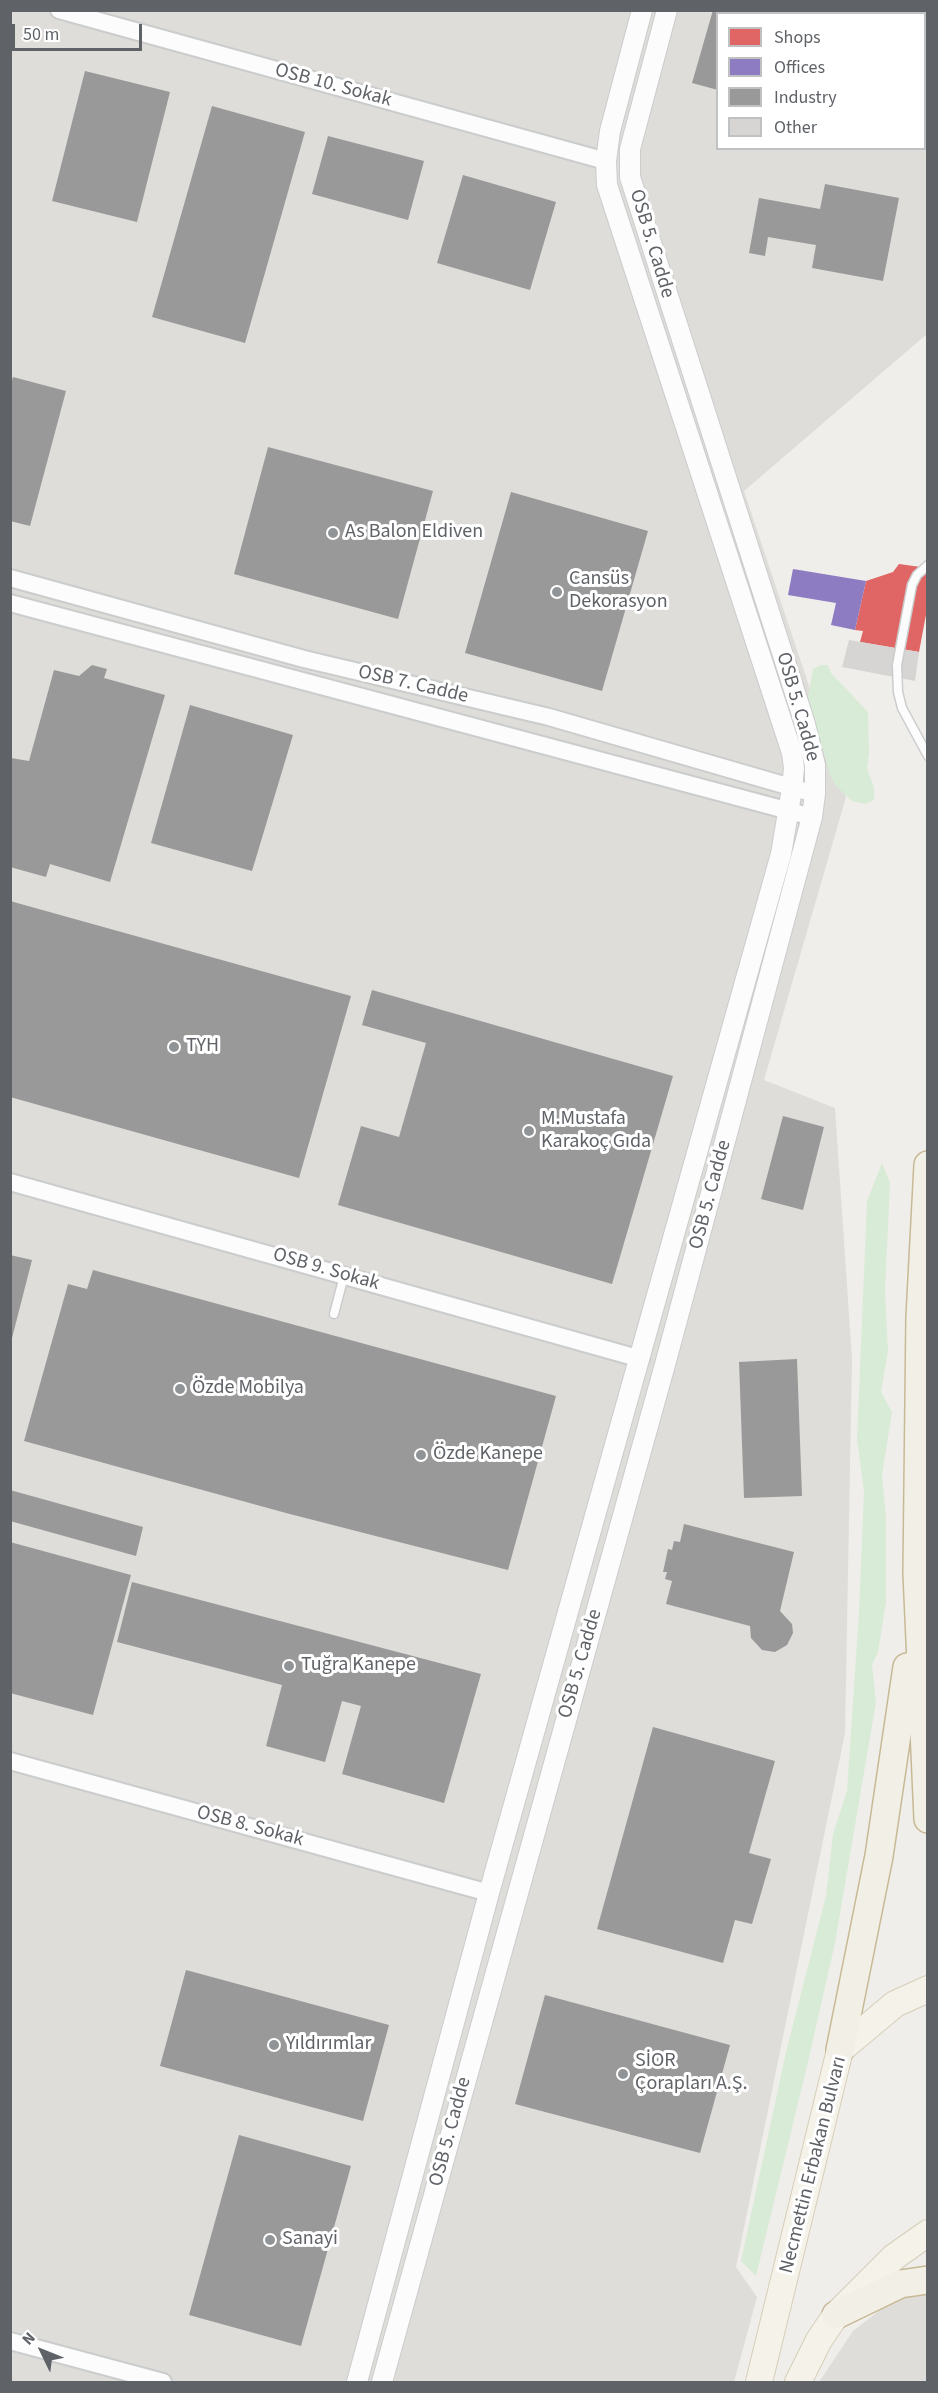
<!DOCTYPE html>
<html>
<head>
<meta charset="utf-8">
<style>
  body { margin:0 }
  #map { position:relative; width:938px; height:2393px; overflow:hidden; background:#efeeea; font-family:"Source Sans 3",sans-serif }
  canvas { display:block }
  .frame { position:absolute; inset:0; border:12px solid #5f6368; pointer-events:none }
  .legend { position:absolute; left:716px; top:12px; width:210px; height:138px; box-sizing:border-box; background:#fff; border:2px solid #bfc1c3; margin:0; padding:8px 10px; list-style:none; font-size:18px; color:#5f6368 }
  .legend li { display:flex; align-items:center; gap:12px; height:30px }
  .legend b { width:30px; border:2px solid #bfc1c3 }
  .north { position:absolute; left:12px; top:2321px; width:60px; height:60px; -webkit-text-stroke:4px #fff; paint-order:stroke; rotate:313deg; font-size:16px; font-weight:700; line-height:24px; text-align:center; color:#5f6368 }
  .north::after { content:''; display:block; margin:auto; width:21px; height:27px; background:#5f6368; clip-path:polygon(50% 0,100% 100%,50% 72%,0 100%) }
  .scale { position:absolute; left:12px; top:24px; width:130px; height:27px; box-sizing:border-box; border:3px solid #5f6368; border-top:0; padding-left:8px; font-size:18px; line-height:21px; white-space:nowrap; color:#5f6368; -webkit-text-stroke:4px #fff; paint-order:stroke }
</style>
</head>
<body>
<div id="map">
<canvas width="938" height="2393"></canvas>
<div class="frame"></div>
<ul class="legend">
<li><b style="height:16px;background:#e06666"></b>Shops</li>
<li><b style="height:16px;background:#8e7cc3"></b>Offices</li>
<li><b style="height:16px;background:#999"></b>Industry</li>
<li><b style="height:16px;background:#d6d5d3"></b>Other</li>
</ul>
<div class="north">N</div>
<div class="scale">50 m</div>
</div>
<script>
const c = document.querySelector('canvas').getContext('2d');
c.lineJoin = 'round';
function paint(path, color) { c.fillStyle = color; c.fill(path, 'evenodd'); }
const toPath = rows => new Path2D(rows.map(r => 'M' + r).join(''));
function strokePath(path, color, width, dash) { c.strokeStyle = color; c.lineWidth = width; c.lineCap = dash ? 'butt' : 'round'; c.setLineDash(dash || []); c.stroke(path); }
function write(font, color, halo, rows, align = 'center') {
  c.font = font + ' "Source Sans 3",sans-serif'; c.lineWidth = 6; c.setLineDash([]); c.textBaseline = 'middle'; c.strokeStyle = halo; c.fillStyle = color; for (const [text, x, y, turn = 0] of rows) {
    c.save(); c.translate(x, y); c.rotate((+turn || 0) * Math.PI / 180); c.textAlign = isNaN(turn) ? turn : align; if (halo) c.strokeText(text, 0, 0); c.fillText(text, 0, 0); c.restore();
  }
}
paint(toPath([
  [11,11,927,11,927,334,744,491,846,797,764,1080,835,1108,852,1359,845,1733,736,2267,757,2297,734,2382,11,2382],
  [718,14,924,14,924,148,718,148],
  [920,2292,927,2294,927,2382,819,2382,853,2331,889,2303]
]), '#dfddda');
paint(toPath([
  [821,665,828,665,831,673,868,712,869,753,867,768,874,788,874,800,865,804,852,801,835,785,830,775,808,696,813,669],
  [882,1163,890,1183,885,1291,888,1351,881,1392,892,1412,882,1475,886,1518,886,1602,878,1652,872,1665,876,1702,835,1943,808,2062,756,2276,741,2261,786,2052,826,1896,833,1834,847,1791,859,1612,864,1491,857,1440,867,1201]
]), '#d8ebd6');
paint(toPath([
  [899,564,928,568,928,604,919,652,860,642,863,631,855,630,866,581,893,572]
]), '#e06666');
paint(toPath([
  [793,569,866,581,855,630,831,625,836,603,788,595]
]), '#8e7cc3');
paint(toPath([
  [713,10,759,10,767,13,718,14,718,90,692,83],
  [924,59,928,60,928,90,925,98],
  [85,71,170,92,137,222,52,201],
  [212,106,305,132,245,343,152,317],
  [328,136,424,161,408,220,312,194],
  [463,175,556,202,530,290,437,263],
  [825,184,899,198,883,281,812,268,816,245,768,237,765,256,749,253,759,198,820,209],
  [13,377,66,391,30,526,10,521,10,386],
  [268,447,433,491,398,619,234,574],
  [511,492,648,531,602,691,465,653],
  [92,665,107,669,104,678,165,695,110,882,50,864,46,877,10,867,11,758,29,761,54,670,79,676],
  [190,705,293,735,252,871,151,843],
  [10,901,351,996,299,1178,10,1097],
  [372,990,673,1076,612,1284,338,1205,361,1126,399,1137,426,1043,362,1025],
  [783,1116,824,1127,803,1210,761,1199],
  [10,1255,32,1260,11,1342,10,1342],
  [93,1270,556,1396,508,1570,286,1513,24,1441,68,1284,87,1289],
  [797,1359,802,1496,744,1498,739,1362],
  [10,1490,143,1527,136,1556,10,1521],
  [684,1524,794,1552,780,1611,792,1624,793,1633,787,1645,775,1652,762,1650,751,1638,750,1626,666,1604,672,1581,665,1579,667,1572,663,1572,668,1549,672,1550,674,1541,680,1542],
  [10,1542,131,1575,93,1715,10,1693],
  [132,1582,481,1674,444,1803,342,1774,361,1706,342,1701,325,1762,266,1746,282,1685,117,1642],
  [653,1727,775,1761,749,1853,771,1859,752,1924,735,1920,723,1963,597,1929],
  [186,1970,389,2025,363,2121,160,2066],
  [545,1995,730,2045,700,2153,515,2104],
  [239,2135,351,2166,301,2346,189,2315]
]), '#999');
paint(toPath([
  [849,640,919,652,915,681,842,667]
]), '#d6d5d3');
const service = toPath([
  [928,565,917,575,912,585,897,665,898,692,902,708,928,756],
  [334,1314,344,1276]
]);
const minor = toPath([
  [59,10,606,161],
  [10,578,304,659,549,717,815,794],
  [10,603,812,817],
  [10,1182,641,1359],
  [10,1761,489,1893],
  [10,2341,163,2382]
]);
const tertiary = toPath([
  [357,2382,489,1893,781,854,792,789,794,768,792,753,607,185,606,161,610,131,642,10],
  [382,2382,666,1361,812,817,815,794,815,765,805,724,630,177,630,149,667,10]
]);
const primary = toPath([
  [759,2382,840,2050,895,2004,928,1989],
  [798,2382,819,2340,836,2315,894,2257,928,2233]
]);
const trunk = toPath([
  [928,1165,920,1317,917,1573,928,1819],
  [840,2050,879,1856,907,1667],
  [836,2315,900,2284,928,2280]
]);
strokePath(service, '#cbcccc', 11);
strokePath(minor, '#cbcccc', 20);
strokePath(tertiary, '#cbcccc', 22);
strokePath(primary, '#d7ceb8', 28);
strokePath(trunk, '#c8b996', 30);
strokePath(service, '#fdfcfc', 8);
strokePath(minor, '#fdfcfc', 16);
strokePath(tertiary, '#fdfcfc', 20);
strokePath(primary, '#f4f2e9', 26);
strokePath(trunk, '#f2f0e6', 27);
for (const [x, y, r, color] of [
  [333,533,6,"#919496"],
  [557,592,6,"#919496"],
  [174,1047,6,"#919496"],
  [529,1131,6,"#919496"],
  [180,1389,6,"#919496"],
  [421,1455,6,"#919496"],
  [289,1666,6,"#919496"],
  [274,2045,6,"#919496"],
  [623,2074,6,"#919496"],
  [270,2240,6,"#919496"]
]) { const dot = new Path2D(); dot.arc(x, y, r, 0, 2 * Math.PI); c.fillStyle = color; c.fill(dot); strokePath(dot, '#fff', 2); }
write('20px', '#5f6368', '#fff', [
  ["OSB 10. Sokak",333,86,15],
  ["OSB 5. Cadde",651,244,73],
  ["OSB 7. Cadde",413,685,13],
  ["OSB 5. Cadde",797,707,74],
  ["OSB 5. Cadde",711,1195,-75],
  ["OSB 9. Sokak",326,1270,16],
  ["OSB 5. Cadde",581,1664,-74],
  ["OSB 8. Sokak",250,1827,15],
  ["OSB 5. Cadde",451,2132,-75],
  ["Necmettin Erbakan Bulvarı",814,2165,-76]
]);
write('20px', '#5f6368', '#fff', [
  ["As Balon Eldiven",345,533],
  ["Cansüs",569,580],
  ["Dekorasyon",569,603],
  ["TYH",186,1047],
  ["M.Mustafa",541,1120],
  ["Karakoç Gıda",541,1143],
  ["Özde Mobilya",192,1389],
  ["Özde Kanepe",433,1455],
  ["Tuğra Kanepe",301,1666],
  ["Yıldırımlar",286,2045],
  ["SİOR",635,2062],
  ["Çorapları A.Ş.",635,2085],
  ["Sanayi",282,2240]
], 'left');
</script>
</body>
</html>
